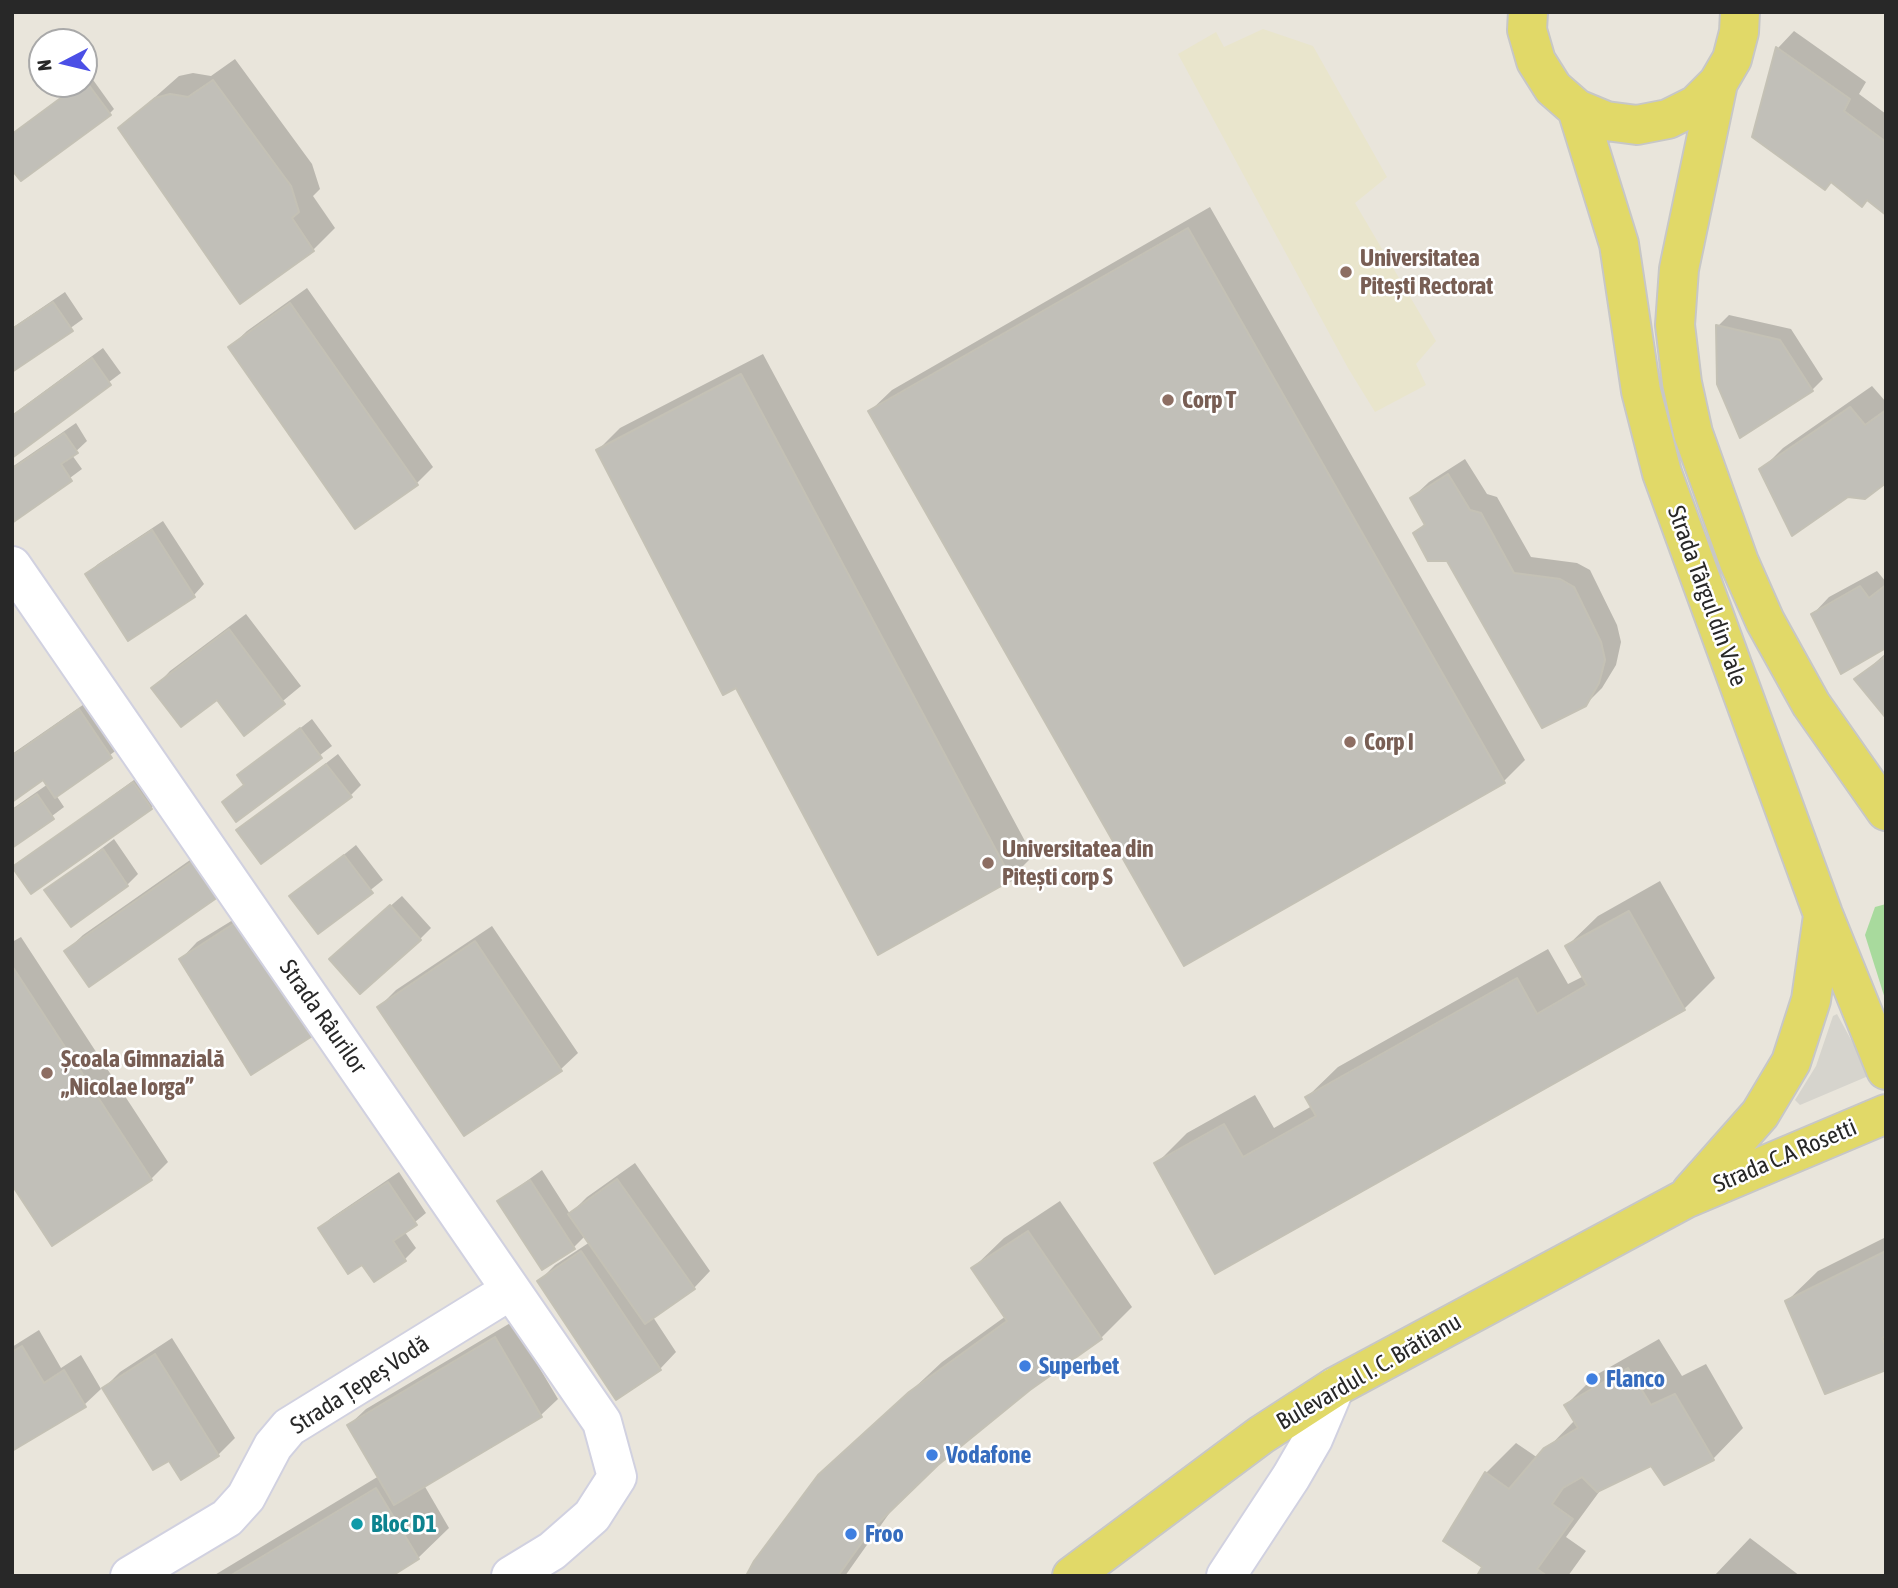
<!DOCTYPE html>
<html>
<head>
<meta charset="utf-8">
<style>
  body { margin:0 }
  #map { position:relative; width:1898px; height:1588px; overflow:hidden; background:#e9e5db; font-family:"Asap Condensed",sans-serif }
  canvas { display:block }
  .frame { position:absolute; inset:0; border:14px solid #282828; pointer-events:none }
  .north { position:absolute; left:28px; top:28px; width:70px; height:70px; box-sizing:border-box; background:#fff; border:2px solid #a9a9a9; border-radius:50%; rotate:263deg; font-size:19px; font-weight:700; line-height:28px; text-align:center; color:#282828 }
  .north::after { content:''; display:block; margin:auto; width:24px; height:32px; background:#4b4fe6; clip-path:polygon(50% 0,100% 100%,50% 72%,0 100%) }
</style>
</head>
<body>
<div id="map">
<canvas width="1898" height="1588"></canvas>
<div class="frame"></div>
<div class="north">N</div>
</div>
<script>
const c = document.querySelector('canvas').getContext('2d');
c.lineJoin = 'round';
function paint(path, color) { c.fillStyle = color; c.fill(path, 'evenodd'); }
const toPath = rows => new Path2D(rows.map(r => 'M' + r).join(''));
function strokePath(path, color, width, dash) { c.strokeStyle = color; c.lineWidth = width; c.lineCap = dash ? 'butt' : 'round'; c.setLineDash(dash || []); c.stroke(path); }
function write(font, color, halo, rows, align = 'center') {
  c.font = font + ' "Asap Condensed",sans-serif'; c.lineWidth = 5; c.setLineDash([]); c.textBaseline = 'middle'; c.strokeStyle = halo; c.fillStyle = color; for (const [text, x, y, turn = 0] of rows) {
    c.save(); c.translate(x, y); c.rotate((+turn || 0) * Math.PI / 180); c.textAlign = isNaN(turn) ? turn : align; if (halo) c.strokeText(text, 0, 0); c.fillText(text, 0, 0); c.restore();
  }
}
paint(toPath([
  [1263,29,1313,46,1387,177,1355,203,1436,341,1416,364,1426,385,1375,412,1348,368,1178,54,1216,32,1224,47]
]), '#e9e5cc');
paint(toPath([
  [1886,904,1886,1002,1865,935,1875,907]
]), '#a8da9d');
paint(toPath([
  [1837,1014,1867,1069,1866,1077,1800,1105,1795,1100,1816,1066,1833,1016]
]), '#d6d4cd');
paint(toPath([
  [1794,31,1866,82,1859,94,1886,114,1886,212,1868,199,1754,137,1778,48],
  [235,59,312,164,320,189,313,196,335,228,313,250,120,128,179,76,193,73,211,76],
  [91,77,114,109,109,114,84,82],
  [1210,207,1525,760,1503,782,870,411,892,390],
  [307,288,433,467,417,483,230,347,247,331],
  [65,292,83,319,12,370,12,328],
  [1729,315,1791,329,1823,379,1812,390,1718,326],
  [103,348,121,373,12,455,12,415],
  [763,354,1033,856,1011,878,878,953,737,686,598,450,620,428],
  [1872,386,1886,402,1886,481,1761,470,1783,448],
  [76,423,87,441,72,455,82,469,12,521,12,467],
  [1465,459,1487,494,1497,497,1531,557,1577,563,1590,570,1617,625,1621,642,1616,665,1602,688,1585,705,1448,560,1415,534,1426,522,1412,498,1429,482],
  [163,521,204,584,194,595,87,574,98,564],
  [1877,571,1886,582,1886,646,1813,614,1829,597],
  [246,614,301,686,244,733,218,697,154,688,170,671],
  [1886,653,1886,715,1856,680],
  [90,700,122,746,56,795,64,807,12,846,12,809,48,784,44,778,12,800,12,754],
  [312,719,332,746,236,819,224,802,245,784,239,776],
  [338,754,361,785,350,796,239,830],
  [145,772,162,797,151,808,14,867],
  [114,839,138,874,127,885,47,890],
  [356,845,383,880,318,932,291,897],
  [210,846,234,879,66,951,83,935],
  [1660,881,1715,978,1684,1009,1216,1271,1157,1163,1187,1133,1255,1095,1274,1128,1312,1106,1307,1097,1338,1067,1548,949,1568,984,1584,976,1567,946,1598,916],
  [402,896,431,928,420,939,342,948],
  [259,904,313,1033,181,959,197,942],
  [492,926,578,1053,561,1069,465,1134,379,1007,396,990],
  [21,937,168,1162,151,1179,52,1243,12,1182,12,942],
  [635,1163,710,1271,694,1288,653,1317,676,1352,660,1369,539,1281,555,1265,590,1242,585,1236,574,1247,499,1201,542,1170,570,1214,587,1197],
  [399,1172,426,1213,404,1231,416,1248,405,1259,363,1262,320,1229,331,1218],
  [1060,1201,1132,1307,1101,1338,1029,1389,936,1464,898,1501,845,1576,748,1576,820,1476,942,1362,1006,1316,973,1268,1004,1238],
  [1886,1237,1886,1368,1787,1301,1818,1271],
  [512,1322,558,1399,541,1415,424,1485,449,1528,418,1558,389,1576,213,1576,379,1476,349,1425,366,1409],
  [39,1330,61,1368,81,1355,101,1389,84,1405,12,1449,12,1347],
  [172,1338,235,1438,218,1455,104,1388,120,1372],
  [1659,1339,1682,1376,1706,1364,1743,1428,1713,1459,1651,1464,1602,1488,1566,1537,1586,1551,1568,1576,1479,1576,1485,1566,1486,1473,1516,1443,1538,1458,1575,1420,1566,1405,1596,1375],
  [1750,1538,1800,1576,1714,1576]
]), '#0003');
const building = toPath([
  [1776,47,1850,99,1844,111,1886,142,1886,215,1867,200,1862,207,1831,182,1825,190,1752,137,1776,47],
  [85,80,111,115,21,181,12,170,12,134,85,80],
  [213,80,291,186,299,212,292,218,314,251,240,304,118,128,155,98,170,94,188,97,213,80],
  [1188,228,1505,783,1184,966,868,411,1188,228],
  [53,302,73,331,12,372,12,329,53,302],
  [290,303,418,485,355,529,228,347,290,303],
  [1716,325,1780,340,1813,391,1740,438,1717,384,1716,325],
  [92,358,111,385,12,458,12,416,92,358],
  [741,374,1012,880,878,955,736,688,723,695,596,450,741,374],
  [1850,407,1865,425,1886,410,1886,483,1865,499,1848,497,1792,536,1759,469,1850,407],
  [64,433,78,453,61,464,72,481,12,523,12,469,64,433],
  [1448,474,1470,510,1481,513,1514,573,1560,579,1574,587,1601,642,1605,660,1599,683,1586,706,1542,728,1447,561,1428,561,1413,533,1425,525,1410,498,1448,474],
  [152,530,195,597,128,641,85,574,152,530],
  [1886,585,1886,648,1841,674,1811,614,1860,586,1869,598,1886,585],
  [229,629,285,704,244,736,217,700,181,727,151,688,229,629],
  [1886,656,1886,718,1854,679,1886,656],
  [79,709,112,758,55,798,43,780,12,802,12,756,79,709],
  [300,728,322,758,236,822,222,802,244,785,237,775,300,728],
  [326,764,352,797,261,864,236,830,326,764],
  [133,782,152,809,31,894,12,867,133,782],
  [37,794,54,819,12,848,12,811,37,794],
  [103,849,128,886,71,927,44,890,103,849],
  [344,855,373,893,318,934,289,896,344,855],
  [193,861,218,897,89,987,64,951,193,861],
  [390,905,421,940,360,994,329,959,390,905],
  [1629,911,1685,1010,1215,1274,1154,1163,1224,1124,1243,1157,1316,1116,1305,1097,1517,978,1537,1014,1587,985,1565,946,1629,911],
  [241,919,314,1035,251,1075,179,959,241,919],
  [475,941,562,1071,464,1136,377,1007,475,941],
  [12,966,152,1180,52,1246,12,1185,12,966],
  [617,1179,695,1289,645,1324,568,1214,617,1179],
  [530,1180,575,1249,542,1270,497,1201,530,1180],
  [388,1182,417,1225,393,1241,406,1261,374,1282,362,1265,348,1274,318,1228,388,1182],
  [1028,1231,1102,1339,1030,1390,938,1465,870,1531,838,1576,746,1576,754,1561,818,1475,909,1392,1007,1321,971,1268,1028,1231],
  [581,1251,661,1370,616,1400,537,1281,581,1251],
  [1886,1251,1886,1336,1882,1338,1886,1348,1886,1370,1825,1394,1785,1301,1886,1251],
  [495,1337,542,1417,394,1505,347,1425,495,1337],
  [22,1346,44,1383,64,1370,86,1407,12,1451,12,1352,22,1346],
  [155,1354,219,1456,181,1480,169,1461,153,1470,102,1388,155,1354],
  [1628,1368,1651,1405,1675,1394,1714,1460,1664,1485,1651,1466,1597,1492,1582,1477,1563,1488,1552,1504,1573,1519,1537,1569,1547,1576,1477,1576,1482,1567,1443,1541,1485,1472,1509,1489,1544,1448,1578,1428,1564,1405,1628,1368],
  [376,1488,419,1559,392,1576,230,1576,376,1488]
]);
paint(building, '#c1bfb8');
strokePath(building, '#c4c1b5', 2);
const minor = toPath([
  [12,566,602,1422,617,1477,592,1516,552,1551,511,1576],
  [130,1576,227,1518,246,1497,273,1446,289,1427,511,1290],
  [1226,1576,1291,1477,1313,1439,1335,1387]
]);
const major = toPath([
  [1528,12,1527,30,1536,61,1553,88,1577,109,1606,121,1637,125,1668,119,1696,105,1718,83,1732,59,1739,32,1740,12],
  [1718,83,1679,269,1675,325,1682,383,1693,433,1739,562,1765,621,1811,704,1886,811],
  [1577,109,1619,244,1641,391,1662,473,1823,914,1886,1070],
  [1691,1192,1760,1114,1791,1062,1811,1000,1823,916],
  [1072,1576,1261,1435,1335,1387,1685,1199,1886,1114]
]);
strokePath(minor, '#d1d1e0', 42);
strokePath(major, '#c7c7c7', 42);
strokePath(minor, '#fff', 38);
strokePath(major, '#e1d968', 38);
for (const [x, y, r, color] of [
  [1346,272,7,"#8d6e63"],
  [1168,400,7,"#8d6e63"],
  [1350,742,7,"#8d6e63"],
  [988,863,7,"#8d6e63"],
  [47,1073,7,"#8d6e63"],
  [1025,1366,7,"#3f7fe0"],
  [1592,1379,7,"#3f7fe0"],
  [932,1455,7,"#3f7fe0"],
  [357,1524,7,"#0f9aa8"],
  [851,1534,7,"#3f7fe0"]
]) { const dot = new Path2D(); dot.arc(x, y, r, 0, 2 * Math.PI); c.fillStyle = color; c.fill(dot); strokePath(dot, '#fff', 2.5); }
write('bold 24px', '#785e54', '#fff', [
  ["Universitatea",1360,258],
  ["Pitești Rectorat",1360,286],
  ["Corp T",1182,400],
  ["Corp I",1364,742],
  ["Universitatea din",1002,849],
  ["Pitești corp S",1002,877],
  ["Școala Gimnazială",61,1059],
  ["„Nicolae Iorga”",61,1087]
], 'left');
write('24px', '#282828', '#fff', [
  ["Strada Târgul din Vale",1707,596,70],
  ["Strada Râurilor",323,1017,55],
  ["Strada C.A Rosetti",1785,1156,-23],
  ["Bulevardul I. C. Brătianu",1369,1372,-30],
  ["Strada Țepeș Vodă",360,1385,-33]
]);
write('bold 24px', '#366cbe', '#fff', [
  ["Superbet",1039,1366],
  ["Flanco",1606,1379],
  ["Vodafone",946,1455],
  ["Froo",865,1534]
], 'left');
write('bold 24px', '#0d838f', '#fff', [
  ["Bloc D1",371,1524]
], 'left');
</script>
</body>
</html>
